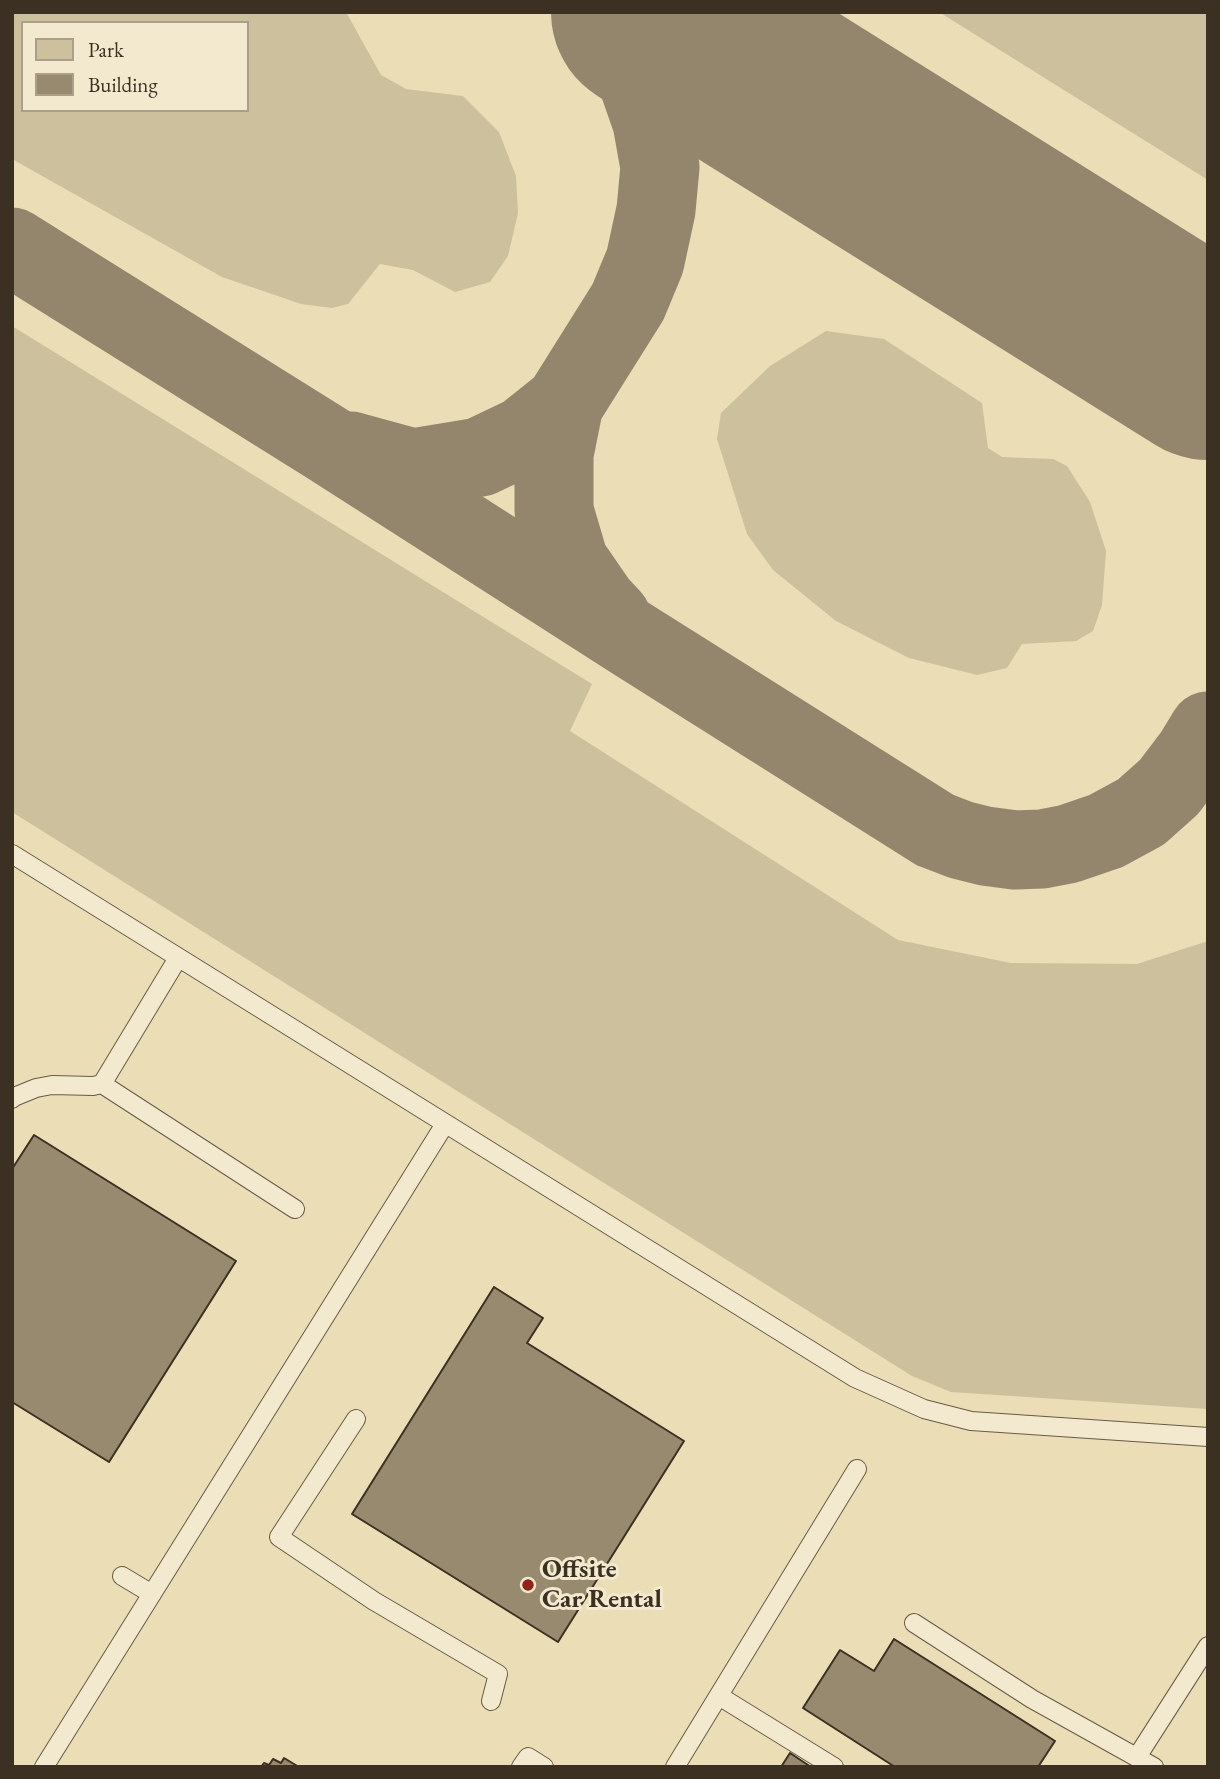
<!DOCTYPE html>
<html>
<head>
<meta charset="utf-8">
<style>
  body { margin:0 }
  #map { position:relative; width:1220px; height:1779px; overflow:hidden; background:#ebddb5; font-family:"EB Garamond",serif }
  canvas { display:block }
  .frame { position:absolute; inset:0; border:14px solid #3c3022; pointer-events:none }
  .legend { position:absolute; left:21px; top:21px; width:228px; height:91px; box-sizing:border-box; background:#f2e9cf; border:2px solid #a99f8a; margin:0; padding:9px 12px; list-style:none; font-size:21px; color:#3c3022 }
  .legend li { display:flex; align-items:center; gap:14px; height:35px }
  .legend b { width:35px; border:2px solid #a99f8a }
</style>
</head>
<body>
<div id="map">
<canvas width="1220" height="1779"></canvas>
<div class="frame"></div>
<ul class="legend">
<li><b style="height:19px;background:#cdc09c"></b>Park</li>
<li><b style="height:19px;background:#978a6e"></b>Building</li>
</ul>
</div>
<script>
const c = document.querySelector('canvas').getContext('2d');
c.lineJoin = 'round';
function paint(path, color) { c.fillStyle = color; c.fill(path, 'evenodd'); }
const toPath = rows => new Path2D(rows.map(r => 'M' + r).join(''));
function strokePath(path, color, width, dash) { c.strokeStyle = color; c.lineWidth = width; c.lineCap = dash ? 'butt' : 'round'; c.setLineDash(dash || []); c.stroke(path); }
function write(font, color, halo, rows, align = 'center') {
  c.font = font + ' "EB Garamond",serif'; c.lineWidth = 6; c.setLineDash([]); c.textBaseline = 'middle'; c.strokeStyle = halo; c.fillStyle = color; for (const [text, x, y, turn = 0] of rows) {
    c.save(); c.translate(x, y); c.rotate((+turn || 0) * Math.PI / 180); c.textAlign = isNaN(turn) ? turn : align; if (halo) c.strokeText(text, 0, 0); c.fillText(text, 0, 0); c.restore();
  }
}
paint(toPath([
  [12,12,346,12,381,75,406,89,463,96,499,132,516,176,518,213,508,256,490,282,455,292,413,270,380,264,348,304,332,308,301,304,222,277,12,159],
  [23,23,247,23,247,110,23,110],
  [939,12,1208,12,1208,180],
  [12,326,592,684,570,731,898,940,1011,963,1137,964,1208,941,1208,1409,951,1392,912,1376,12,812],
  [826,331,884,339,982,403,988,448,1002,457,1053,459,1067,466,1090,502,1106,551,1102,605,1093,631,1076,641,1022,644,1007,668,977,675,909,658,836,621,773,570,747,534,717,439,721,413,770,366]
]), '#cdc09c');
strokePath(toPath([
  [12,247,329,445,635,641,935,830,961,840,985,846,1015,850,1042,849,1068,844,1106,831,1141,812,1169,787,1194,754,1208,731],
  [1144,321,1208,391],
  [564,404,554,454,554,511,569,562,598,604,612,619],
  [351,451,413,468,480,457,524,436,564,404,628,302,645,261,656,210,660,167,652,122,629,56,599,12]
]), '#94866c', 79);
strokePath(toPath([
  [650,12,1208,361]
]), '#94866c', 198);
const building = toPath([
  [34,1135,236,1261,109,1462,12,1402,12,1169,34,1135],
  [494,1287,543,1318,527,1343,684,1441,558,1642,352,1514,494,1287],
  [894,1639,1055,1741,1038,1767,895,1767,803,1708,840,1650,874,1671,894,1639],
  [790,1753,811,1767,781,1767,790,1753],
  [284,1758,299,1767,261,1767,264,1763,269,1765,273,1759,281,1763,284,1758]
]);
paint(building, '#978a6e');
strokePath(building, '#3c3022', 2);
const service = toPath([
  [12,854,855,1378,924,1409,971,1421,1208,1437],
  [102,1084,295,1209],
  [12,1099,14,1097,36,1088,52,1085,93,1086,102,1084,178,958],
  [356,1419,279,1537,374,1601,498,1674,491,1701],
  [122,1576,152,1594],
  [914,1623,1032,1699,1154,1767],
  [719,1696,834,1767],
  [1137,1757,1208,1646],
  [44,1767,445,1124],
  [521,1767,528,1757,544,1767],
  [675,1767,857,1469]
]);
strokePath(service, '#685b47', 20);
strokePath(service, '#f2e9cf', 18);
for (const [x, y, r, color] of [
  [528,1585,7,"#8f2418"]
]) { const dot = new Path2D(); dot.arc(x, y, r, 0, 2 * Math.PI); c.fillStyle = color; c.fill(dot); strokePath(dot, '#f2e9cf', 2.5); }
write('bold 26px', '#3c3022', '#f2e9cf', [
  ["Offsite",542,1570],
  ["Car Rental",542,1600]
], 'left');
</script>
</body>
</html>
